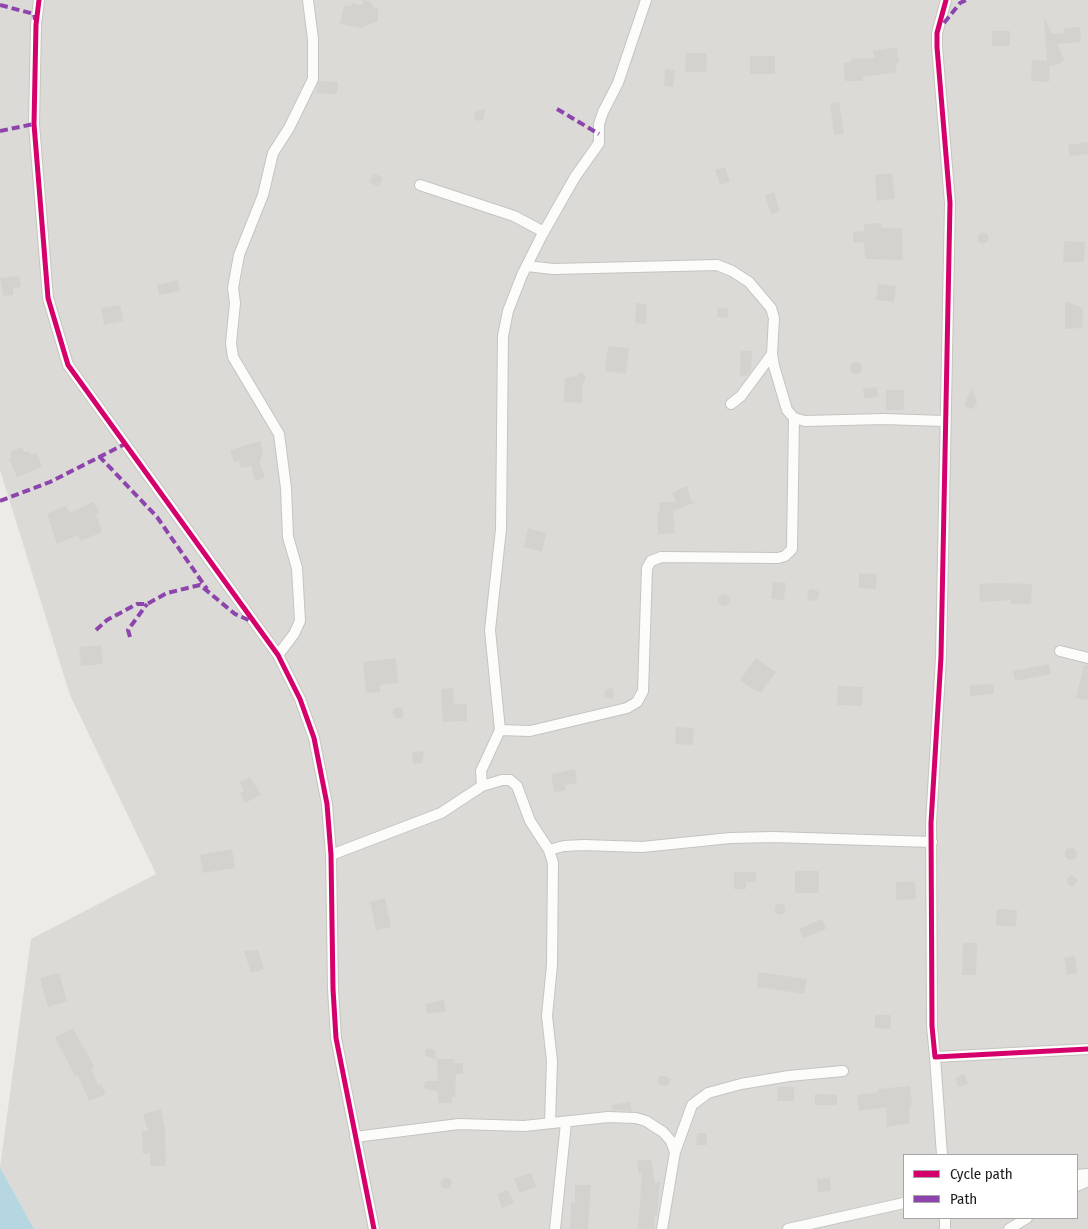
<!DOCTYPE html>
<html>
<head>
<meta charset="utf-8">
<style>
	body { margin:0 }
	#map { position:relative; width:1088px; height:1229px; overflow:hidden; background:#ecebe5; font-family:"Fira Sans Condensed",sans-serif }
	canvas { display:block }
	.legend { position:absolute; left:903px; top:1154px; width:175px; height:65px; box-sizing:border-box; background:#fff; border:1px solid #a5a5a5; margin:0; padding:6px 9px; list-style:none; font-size:15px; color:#1d1d1d }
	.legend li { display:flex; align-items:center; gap:10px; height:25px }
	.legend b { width:25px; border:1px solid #a5a5a5 }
</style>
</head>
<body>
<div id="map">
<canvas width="1088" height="1229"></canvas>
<ul class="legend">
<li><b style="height:6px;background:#d6006c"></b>Cycle path</li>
<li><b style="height:6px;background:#8e44ad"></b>Path</li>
</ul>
</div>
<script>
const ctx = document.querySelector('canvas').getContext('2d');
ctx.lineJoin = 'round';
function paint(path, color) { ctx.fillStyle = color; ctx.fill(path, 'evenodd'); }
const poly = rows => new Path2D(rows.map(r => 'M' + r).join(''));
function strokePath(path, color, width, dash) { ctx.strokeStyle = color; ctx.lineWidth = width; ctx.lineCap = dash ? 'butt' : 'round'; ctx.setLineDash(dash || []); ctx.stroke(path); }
const residential = poly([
	[0,0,1088,0,1088,1229,34,1229,0,1167,31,939,156,874,70,695,0,470],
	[904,1155,1077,1155,1077,1218,904,1218]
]);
const water = poly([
	[0,1167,34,1229,0,1229]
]);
const building = poly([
	[363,0,371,2,374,8,378,8,378,21,361,28,340,24,344,5,351,7,352,3,362,5],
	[1044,18,1052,34,1064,33,1064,28,1080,27,1081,42,1057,44,1064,60,1060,64,1050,66,1049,82,1031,81,1032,60,1047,61],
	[992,31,1010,31,1010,46,992,46],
	[897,47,899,63,895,63,897,72,863,77,863,81,845,81,844,63,851,62,851,59,875,58,873,51],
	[686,53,707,53,706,72,685,72],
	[750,56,775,56,775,74,750,74],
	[665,69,675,70,673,87,664,86],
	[319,81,338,82,337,94,316,93],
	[839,102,844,134,834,135,830,104],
	[485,109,483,120,478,121,474,119,475,112],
	[1088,142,1088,154,1070,156,1068,145],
	[725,167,730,182,720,185,715,170],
	[374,173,383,178,378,187,369,182],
	[892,173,895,199,877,201,875,175],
	[774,192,780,212,771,214,765,195],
	[881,223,881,228,902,228,903,260,865,259,864,242,853,243,853,232,864,231,864,224],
	'977.5 238a5.5 5.5 0 1 1 11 0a5.5 5.5 0 1 1-11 0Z',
	[1064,241,1085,242,1084,262,1063,262],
	[19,276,21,287,13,288,13,295,3,296,0,278],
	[178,280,180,291,159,295,157,285],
	[878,284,896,286,894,302,876,300],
	[1065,301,1083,308,1082,328,1065,329],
	[636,303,647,304,646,324,635,323],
	[120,305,123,321,104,325,101,308],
	[717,307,728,308,728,318,717,317],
	[608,346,629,348,626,374,605,371],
	[741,351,752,351,751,371,747,376,740,375],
	'850 368a6 6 0 1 1 12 0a6 6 0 1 1-12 0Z',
	[580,372,585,375,586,379,582,384,582,403,564,402,565,378,576,376],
	[877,387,878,397,864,398,863,388],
	[972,388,977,403,974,408,971,409,966,407,965,403],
	[886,390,904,390,904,410,886,410],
	[260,441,263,450,260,463,265,478,255,481,251,466,241,468,239,461,234,463,230,450],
	[22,447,24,452,29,452,31,455,37,453,42,467,17,477,9,459,12,457,10,452],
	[687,486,691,501,696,502,673,511,675,533,658,534,657,513,660,513,659,502,676,502,672,493],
	[93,502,100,513,96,514,102,532,80,541,78,535,57,544,47,514,66,506,70,513],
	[528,528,546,533,542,552,524,547],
	[859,573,877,574,876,589,859,588],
	[773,582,786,583,784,600,771,599],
	[999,583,1032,584,1031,604,1011,604,1011,600,980,602,979,584],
	'807 595a6 6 0 1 1 12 0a6 6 0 1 1-12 0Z',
	'718 600a6 6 0 1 1 12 0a6 6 0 1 1-12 0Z',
	[101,645,103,664,81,666,79,647],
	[396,658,398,683,380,685,380,692,366,693,363,662],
	[756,658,776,672,761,692,754,690,740,680],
	[1049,664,1051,674,1015,681,1013,671],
	[1084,665,1088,665,1088,700,1076,698],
	[994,684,994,694,970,696,970,685],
	[838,686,863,687,862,706,837,705],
	[613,687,614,694,612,700,604,696,606,690],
	[453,688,454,704,467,704,467,721,443,722,441,689],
	'392.5 713a5.5 5.5 0 1 1 11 0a5.5 5.5 0 1 1-11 0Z',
	[676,727,694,728,693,745,675,744],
	[424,751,422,763,413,764,412,752],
	[575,769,577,783,565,785,566,790,554,793,551,774],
	[250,777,261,795,245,803,240,793,244,791,240,782],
	'1065 854a6 6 0 1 1 12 0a6 6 0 1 1-12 0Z',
	[232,849,235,868,203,873,200,855],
	[795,871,819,871,819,893,795,893],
	[734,872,756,872,756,882,746,882,746,889,734,889],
	[1072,875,1078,880,1072,887,1067,883,1067,878],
	[915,881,916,899,896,900,896,882],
	[385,898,391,927,376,930,370,902],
	'774.5 909a5.5 5.5 0 1 1 11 0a5.5 5.5 0 1 1-11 0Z',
	[997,909,1017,910,1016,927,996,925],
	[822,919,826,929,804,938,799,929],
	[963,943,977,943,976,975,962,975],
	[258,950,264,969,251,973,244,951],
	[1075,956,1077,973,1067,975,1064,958],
	[758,972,807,979,804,994,757,987],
	[59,973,67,1001,48,1007,40,978],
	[444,1000,446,1011,427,1014,425,1004],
	[875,1015,891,1015,891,1029,875,1028],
	[73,1028,94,1066,91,1068,98,1085,101,1084,106,1094,89,1101,78,1075,75,1076,55,1038],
	[430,1048,435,1051,436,1060,425,1055,425,1050],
	[437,1059,454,1059,454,1063,463,1063,463,1074,456,1074,455,1097,452,1097,452,1103,438,1103,438,1092,423,1088,426,1081,438,1081],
	[964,1074,968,1084,958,1087,955,1078],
	[660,1076,666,1076,671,1080,667,1086,661,1086,657,1081],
	[910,1086,912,1105,910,1106,909,1123,887,1127,886,1107,859,1111,857,1095,878,1092,878,1089],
	[778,1087,794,1087,794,1101,777,1101],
	[815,1094,837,1095,837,1105,815,1105],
	[630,1102,632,1111,612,1110,611,1105],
	[161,1109,165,1130,166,1166,150,1166,150,1153,143,1154,142,1131,148,1131,143,1114],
	[697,1133,707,1133,707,1145,696,1145],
	[651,1159,655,1183,660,1182,657,1216,654,1216,655,1229,638,1229,642,1173,639,1174,637,1161],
	[531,1173,536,1187,519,1193,514,1178],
	'440.5 1183a5.5 5.5 0 1 1 11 0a5.5 5.5 0 1 1-11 0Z',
	[830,1178,831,1191,818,1192,817,1179],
	[575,1185,591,1185,588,1229,570,1229,571,1202,575,1202],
	[508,1190,514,1203,502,1208,497,1194]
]);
const minor = poly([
	[39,0,36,25,34,124,48,298,68,365,278,655,300,699,314,738,327,804,331,855,333,989,336,1038,374,1229],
	[946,0,937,33,937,47,950,203,941,657,931,823,932,1026,935,1057,1088,1049],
	[420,185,514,216,544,232],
	[527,266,553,269,717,265,732,271,749,282,771,308,774,318,772,354,774,366,787,410,794,418,805,421,884,419,944,421],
	[731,404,741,396,772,354],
	[1060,651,1088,658],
	[278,655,294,634,300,621,297,568,288,537,286,488,279,434,233,357,231,343,235,303,233,288,239,255,263,195,273,153,289,128,313,79,313,39,308,0],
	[500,730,530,731,627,708,637,702,643,691,647,568,651,561,661,557,778,558,785,556,792,549,794,418],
	[482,786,481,771,500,730,490,630,501,529,503,336,508,311,522,275,542,235,575,177,599,143,599,124,603,112,618,83,646,0],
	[549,850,564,846,584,845,642,847,730,838,773,837,932,842],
	[331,855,441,813,482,786,502,780,510,780,517,786,530,821,549,850,553,863,552,965,547,1016,552,1061,550,1123],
	[935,1057,942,1155],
	[355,1137,459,1124,524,1126,608,1117,636,1118,646,1121,663,1132,671,1141,675,1152,662,1229],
	[675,1152,692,1105,708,1093,741,1084,789,1076,843,1071],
	[1077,1175,1088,1174],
	[1077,1186,1088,1181],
	[945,1218,945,1229],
	[555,1229,566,1123],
	[788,1229,904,1203],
	[1009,1229,1027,1218]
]);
const quiet = poly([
	[0,5,34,14,35,20],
	[944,23,960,3,966,0],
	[557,109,599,134],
	[0,131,34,124],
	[99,456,157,517,207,589],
	[0,501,50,482,125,444],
	[96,630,107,620,137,604,147,604,167,593,200,585,235,614,251,621],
	[130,637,128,630,147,604]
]);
const cycleway = poly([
	[39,0,36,25,34,124,48,298,68,365,278,655,300,699,314,738,327,804,331,855,333,989,336,1038,374,1229],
	[946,0,937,33,937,47,950,203,941,657,931,823,932,1026,935,1057,1088,1049]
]);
paint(residential, '#dbdad7');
paint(water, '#b6d7e2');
paint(building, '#d4d2ce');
strokePath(minor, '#c4c4c1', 12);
strokePath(minor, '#fcfcfb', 10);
strokePath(quiet, '#8e44ad', 4, [8, 4]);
strokePath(cycleway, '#d6006c', 5);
</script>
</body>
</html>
